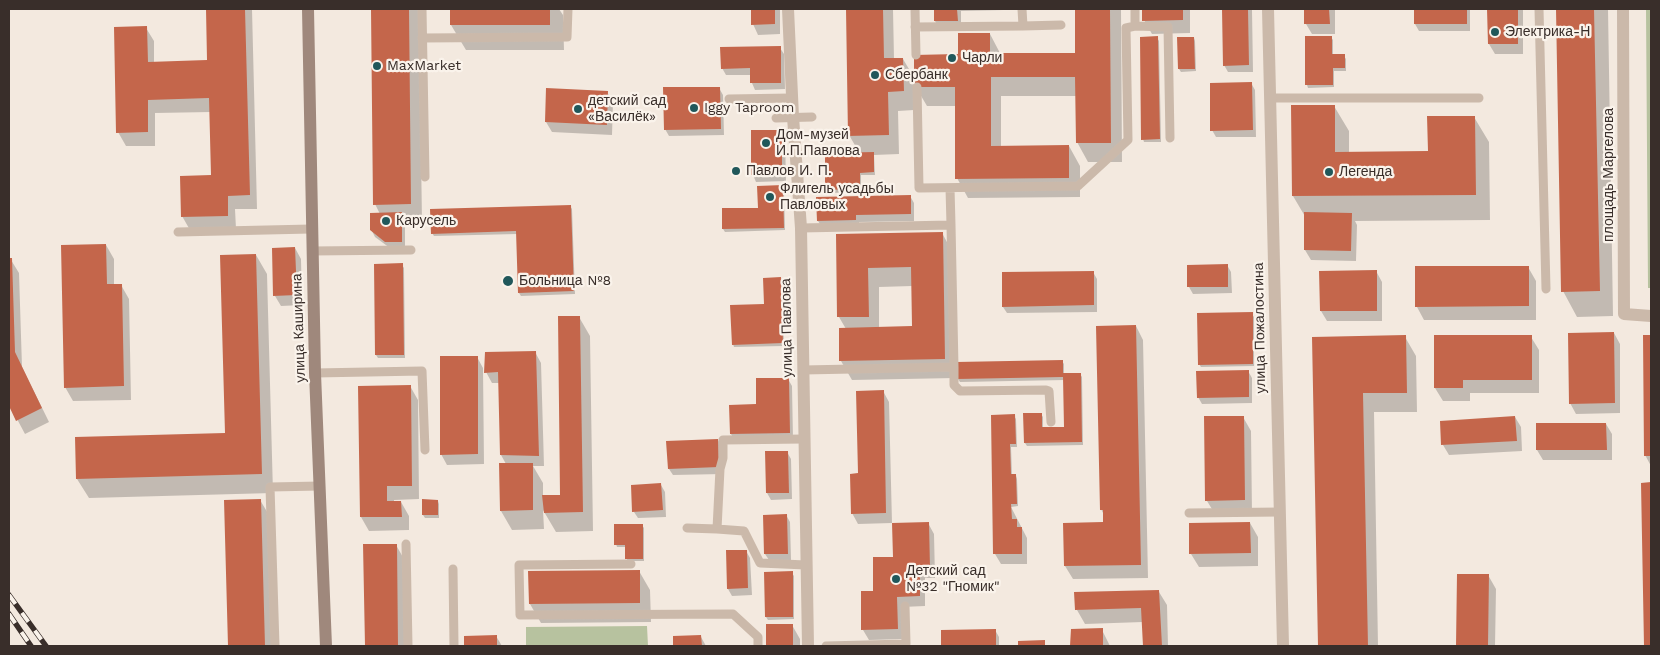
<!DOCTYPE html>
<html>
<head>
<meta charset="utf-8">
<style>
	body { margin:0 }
	#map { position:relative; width:1660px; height:655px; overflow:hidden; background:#f3e9df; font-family:"Work Sans",sans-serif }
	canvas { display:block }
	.frame { position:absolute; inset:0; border:10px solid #392e2a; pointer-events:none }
</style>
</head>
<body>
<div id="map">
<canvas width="1660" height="655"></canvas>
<div class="frame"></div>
</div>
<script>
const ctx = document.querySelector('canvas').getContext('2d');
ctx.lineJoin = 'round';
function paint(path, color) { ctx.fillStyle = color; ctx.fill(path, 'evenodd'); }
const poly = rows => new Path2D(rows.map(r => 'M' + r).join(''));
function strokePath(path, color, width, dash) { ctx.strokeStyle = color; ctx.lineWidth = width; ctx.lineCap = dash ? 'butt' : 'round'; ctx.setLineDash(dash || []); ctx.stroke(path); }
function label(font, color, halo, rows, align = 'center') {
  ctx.font = font + ' "Work Sans",sans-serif'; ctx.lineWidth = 4.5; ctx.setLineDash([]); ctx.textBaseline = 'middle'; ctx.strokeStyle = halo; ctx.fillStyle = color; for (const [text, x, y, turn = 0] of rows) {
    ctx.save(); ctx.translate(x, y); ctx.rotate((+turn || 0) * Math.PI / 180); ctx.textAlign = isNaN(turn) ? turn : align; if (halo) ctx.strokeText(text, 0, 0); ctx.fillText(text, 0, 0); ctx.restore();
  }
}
const green = poly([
	[1646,9,1651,9,1651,288,1648,288],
	[647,626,648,646,526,646,526,627]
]);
const shadow = poly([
	[207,9,252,9,257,209,235,209,236,229,190,230,182,216,212,176,211,112,155,113,155,146,126,146,118,132,146,28,154,41,154,63,208,61],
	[372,9,419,9,422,223,405,223,405,249,390,248,375,237,371,229,380,214,375,204],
	[451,9,559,9,563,15,564,50,466,50,451,25],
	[752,9,780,9,780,34,758,35,753,24],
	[847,9,893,9,894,59,903,59,916,81,960,56,990,34,1001,55,1077,54,1076,9,1121,9,1122,162,1088,162,1077,142,1077,96,1001,96,1001,147,1069,146,1080,166,1080,197,968,198,957,178,956,106,927,106,914,84,914,110,898,111,899,154,874,155,875,175,861,175,861,192,828,193,827,190,860,154,849,135],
	[935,9,1004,9,1004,10,961,11,961,28,939,28,935,21],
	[1144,9,1190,9,1190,33,1152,34,1144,20],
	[1223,9,1252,10,1253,72,1228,72,1224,65],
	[1305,9,1335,9,1335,34,1312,34,1306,24],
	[1415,9,1470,9,1470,31,1419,31,1415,24],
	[1488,9,1523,9,1523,54,1495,54,1489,44],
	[1558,9,1608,9,1613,316,1577,317,1563,291],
	[1331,37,1333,40,1333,56,1344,56,1346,59,1346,71,1334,71,1334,87,1308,88,1307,85],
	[1157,38,1159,41,1161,142,1144,142,1143,139],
	[1194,38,1195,41,1196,71,1181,72,1179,69],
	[780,48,784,54,785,89,755,90,752,83,751,75,726,75,722,68],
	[1251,83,1255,90,1256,137,1216,137,1212,130],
	[719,88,723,95,724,135,669,136,665,129],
	[607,92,613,102,612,135,552,132,546,122],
	[1292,106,1334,106,1349,131,1349,153,1429,152,1474,117,1489,142,1490,220,1355,221,1357,225,1356,261,1311,260,1305,250,1306,218,1293,196],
	[781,131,785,138,786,181,756,182,753,175],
	[782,187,784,190,785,230,725,232,723,229,759,209],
	[910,196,914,203,914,221,859,222,859,227,822,227,818,221],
	[570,206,572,209,575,294,521,296,519,293,517,234,434,236,432,233],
	[942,233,953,253,955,378,852,380,841,361,846,329,839,317,837,235],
	[912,286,913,327,879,328,879,287],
	[106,245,114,259,114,285,121,285,129,299,131,400,73,401,65,387],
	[295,248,301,259,302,305,281,306,275,296],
	[256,255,267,274,273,493,89,498,77,479,226,434],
	[9,260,11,260,19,273,22,367,49,422,25,434,9,404],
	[375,265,402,265,404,268,405,358,378,358,376,355],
	[1227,265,1231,272,1232,293,1193,294,1189,287],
	[1528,267,1536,281,1536,320,1424,320,1417,307],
	[1376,271,1382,282,1382,321,1327,321,1321,311,1321,272],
	[1093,272,1097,279,1097,312,1007,313,1003,307],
	[781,278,782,281,784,346,734,347,733,344,765,305],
	[1252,314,1254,317,1254,366,1201,367,1199,364],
	[579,317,590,336,593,531,556,532,543,510,544,529,512,530,501,511,506,464,501,455,499,383,492,383,486,372,535,352,541,363,544,466,533,466,543,483,543,497,561,496],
	[1136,326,1143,340,1148,578,1073,579,1065,566,1104,523,1104,515,1101,509],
	[1614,333,1620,344,1620,413,1576,414,1570,403],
	[1405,337,1416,356,1417,412,1374,412,1378,646,1319,646,1314,338],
	[1531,337,1539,350,1539,393,1470,393,1470,401,1443,401,1435,388],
	[1644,337,1651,337,1651,466,1645,455],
	[477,357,483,368,484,464,447,465,441,454],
	[1062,361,1064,364,1064,374,1080,374,1082,377,1083,445,1027,446,1025,443,1041,414,1043,417,1043,429,1066,428,1065,380,960,382,958,379],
	[1248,371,1252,378,1252,403,1202,404,1198,397],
	[788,379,792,386,793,440,735,441,731,434,758,406],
	[410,386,418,400,419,499,394,500,394,502,401,502,409,516,409,530,369,531,361,517],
	[883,391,889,402,892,523,858,524,852,513,859,475],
	[992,416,1014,416,1016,419,1017,447,1011,447,1012,476,1016,476,1017,479,1018,506,1011,507,1027,538,1027,564,1001,564,995,554],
	[1243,417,1251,431,1252,514,1215,514,1207,501],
	[1515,417,1521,427,1522,451,1449,455,1443,445,1441,422],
	[1606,424,1612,434,1612,460,1543,460,1537,450],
	[718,440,722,447,723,474,673,475,669,469],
	[787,452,791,459,792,499,771,500,767,493],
	[1643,484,1651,484,1651,646,1645,646],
	[661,485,665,492,666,517,638,518,634,512],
	[260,500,272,520,275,646,229,646,225,502],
	[438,501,439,504,439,518,425,518,423,515],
	[786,515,790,522,791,560,769,560,765,554],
	[928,523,934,534,935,578,925,578,925,606,902,607,903,639,869,640,863,630,875,592,894,558],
	[1250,523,1258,537,1258,566,1199,567,1191,554],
	[642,525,644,528,644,561,628,561,626,558,627,547,617,547,616,544],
	[396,545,404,559,405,646,366,646,364,546],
	[746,551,750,558,752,595,732,596,728,589,727,552],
	[639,571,650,590,651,622,541,623,530,604,530,572],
	[792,573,794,576,794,619,768,620,766,617],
	[1459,575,1488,575,1496,589,1495,646,1458,646],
	[1159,592,1167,605,1168,646,1145,646,1143,622,1085,624,1077,610],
	[767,625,792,625,800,639,800,646,767,646],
	[995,630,999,637,999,646,943,646,942,631],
	[1072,630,1102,630,1110,646,1072,646],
	[496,636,502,646,465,646,465,637],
	[675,637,701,637,706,646,675,646]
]);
const building = poly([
	[206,9,245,9,250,195,228,196,228,216,181,217,180,176,211,175,209,98,148,100,148,132,116,133,114,27,147,26,148,62,207,60],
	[371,9,409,9,411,204,373,205],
	[450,9,550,9,550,25,450,25],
	[751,9,775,9,775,24,751,25],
	[846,9,883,9,884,58,903,58,904,91,888,92,889,135,848,136],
	[934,9,957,9,958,21,934,21],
	[1075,9,1110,9,1111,143,1076,143,1075,77,991,77,991,146,1069,145,1069,178,955,179,955,87,914,87,914,55,958,54,958,33,990,33,990,53,1075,53],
	[1142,9,1183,9,1183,20,1142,21],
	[1222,9,1248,9,1249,65,1223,66],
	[1304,9,1329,9,1330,24,1304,24],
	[1414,9,1467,9,1467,24,1414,24],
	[1487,9,1518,9,1518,44,1488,44],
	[1556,9,1594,9,1600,291,1561,292],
	[1158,36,1160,139,1141,140,1140,37],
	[1305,36,1332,36,1332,54,1345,54,1345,68,1333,68,1333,85,1305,85],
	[1177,37,1194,37,1195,69,1178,69],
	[781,46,781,83,750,83,750,68,721,69,720,47],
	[1252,82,1253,130,1210,131,1210,83],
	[663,87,720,87,721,129,664,130],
	[546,88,608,91,607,125,545,122],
	[1291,105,1335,105,1335,152,1428,151,1427,116,1475,116,1476,195,1292,196],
	[751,130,782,130,782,175,751,175],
	[874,152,874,172,860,173,860,189,825,190,825,153],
	[783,185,784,228,722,229,722,208,758,208,757,186],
	[911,195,911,214,856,215,856,220,817,221,816,197],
	[571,205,574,291,518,293,516,231,431,234,430,209],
	[402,212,402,242,385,242,370,230,370,213],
	[1304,212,1352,213,1351,251,1304,250],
	[943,232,945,359,839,361,839,328,912,326,911,267,868,268,869,317,837,317,836,234],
	[106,244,107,284,122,284,124,386,64,388,61,245],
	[295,247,297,295,273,296,272,248],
	[256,254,262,474,76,479,75,437,225,433,220,255],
	[9,258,12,258,15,352,42,408,16,421,9,406],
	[403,263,404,355,375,355,374,264],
	[1228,264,1228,287,1187,287,1187,265],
	[1415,266,1529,266,1529,306,1415,307],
	[1377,270,1377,311,1320,311,1319,271],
	[1094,271,1094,305,1002,307,1002,272],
	[781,277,783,343,732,345,730,305,764,304,763,278],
	[1253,312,1253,364,1198,365,1197,313],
	[558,316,580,316,583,512,544,513,542,495,560,495],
	[1136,325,1141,565,1064,566,1063,523,1103,522,1103,510,1100,510,1096,326],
	[1614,332,1615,403,1569,404,1568,333],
	[1406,335,1407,393,1363,393,1368,646,1318,646,1312,337],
	[1434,335,1532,335,1532,380,1463,380,1463,388,1434,388],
	[1643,335,1651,335,1651,456,1644,456],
	[536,351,539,456,500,455,498,372,484,373,485,352],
	[440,356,478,356,478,454,440,455],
	[1063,360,1063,373,1081,373,1082,442,1024,443,1023,413,1042,413,1042,427,1064,427,1063,377,957,379,956,362],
	[1249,370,1249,397,1197,398,1196,371],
	[756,378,789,378,790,433,730,434,729,405,756,404],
	[411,385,412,486,387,486,387,501,401,501,402,517,360,517,358,386],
	[884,390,886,513,851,514,850,474,858,473,856,391],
	[1015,414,1016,444,1010,444,1011,474,1016,474,1017,504,1011,504,1012,519,1017,519,1017,527,1022,527,1022,554,993,554,991,415],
	[1204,416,1244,416,1245,500,1205,501],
	[1515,416,1517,441,1441,445,1440,421],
	[1536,423,1606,423,1607,450,1536,450],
	[718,439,719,467,668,469,666,441],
	[765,451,788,451,789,493,766,493],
	[499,463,533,463,533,510,500,511],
	[1651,482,1651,646,1644,646,1641,483],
	[661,483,663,510,632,512,631,485],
	[261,499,265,646,228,646,224,500],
	[422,499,438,500,438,515,422,515],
	[787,514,788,554,764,554,763,515],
	[929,522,930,568,920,568,920,596,897,597,898,629,861,630,861,591,873,591,873,557,893,557,892,523],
	[1250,522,1251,553,1189,554,1189,523],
	[614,524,643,524,643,559,625,559,625,545,614,545],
	[363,544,397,544,398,646,365,646],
	[726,550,747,550,748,588,727,589],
	[640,570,640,603,529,604,528,571],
	[793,571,793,617,765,617,764,572],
	[1457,574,1489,574,1488,646,1456,646],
	[1159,590,1162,646,1143,646,1141,608,1075,610,1074,592],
	[766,624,793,624,793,646,766,646],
	[1103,628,1103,646,1070,646,1071,629],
	[996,629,996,646,941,646,941,630],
	[497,635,497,646,464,646,464,636],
	[701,635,702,646,673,646,673,636],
	[1045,640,1045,646,1018,646,1018,641]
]);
const service = poly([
	[422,9,425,177],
	[915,9,916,55],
	[1135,9,1135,26,1168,27,1170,138],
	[1539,9,1546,289],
	[1023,26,1061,25],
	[915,27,1023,26,1022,9],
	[422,38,567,37,568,9],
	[917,87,919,188,1078,186,1128,140,1126,28,1135,26],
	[1270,98,1479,98],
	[729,99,791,98],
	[776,118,812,117],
	[801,228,951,225,950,188],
	[178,232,311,229],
	[312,251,411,250],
	[954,367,954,385,960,391,1046,390,1049,391,1051,422],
	[803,370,954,367,951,225],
	[315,373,422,371,425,450],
	[804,439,723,440,723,458,720,469,717,529,744,531,760,563,806,565],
	[1189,513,1280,512],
	[687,528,717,529],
	[406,544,408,646],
	[631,564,519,565,520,615,733,614,758,637,758,646],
	[453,569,454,646],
	[275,646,270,487,320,486],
	[826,646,906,644,905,606]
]);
const pedestrian = poly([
	[793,117,801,228]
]);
const minor = poly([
	[788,9,793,117],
	[1268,9,1283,646],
	[1623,9,1624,314,1651,316],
	[801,228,808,646]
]);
const secondary = poly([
	[308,9,315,373,326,646]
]);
const rail = poly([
	[9,595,46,646],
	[9,614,31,646]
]);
const markers = [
	[1495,32,5,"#20575a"],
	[952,58,5,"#20575a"],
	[377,66,5,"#20575a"],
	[875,75,5,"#20575a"],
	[694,108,5,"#20575a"],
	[578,109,5,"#20575a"],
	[766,143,5,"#20575a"],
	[736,171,5,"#20575a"],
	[1329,172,5,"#20575a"],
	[770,197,5,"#20575a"],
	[386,221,5,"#20575a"],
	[508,281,6,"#20575a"],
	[896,579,5,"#20575a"]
];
const poiNames = [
	["Электрика-Н",1505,32],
	["Чарли",962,58],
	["MaxMarket",387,66],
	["Сбербанк",885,75],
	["детский сад",588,101],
	["«Василёк»",588,117],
	["Iggy Taproom",704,108],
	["Дом-музей",776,135],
	["И.П.Павлова",776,151],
	["Павлов И. П.",746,171],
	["Легенда",1339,172],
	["Флигель усадьбы",780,189],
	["Павловых",780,205],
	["Карусель",396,221],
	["Больница №8",519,281],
	["Детский сад",906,571],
	["№32 \"Гномик\"",906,587]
];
const streetNames = [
	["площадь Маргелова",1609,175,-90],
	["улица Каширина",299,328,-92],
	["улица Павлова",787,328,-91],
	["улица Пожалостина",1260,328,-91]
];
paint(green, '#b7c29f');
paint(shadow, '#0003');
paint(building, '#c4664b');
strokePath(service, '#cbb9aa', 9);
strokePath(pedestrian, '#cbb9aa', 12);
strokePath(minor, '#cbb9aa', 12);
strokePath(secondary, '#9f887c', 12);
strokePath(rail, '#392e2a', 5.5);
strokePath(rail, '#faf3eb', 4, [11]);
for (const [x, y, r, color] of markers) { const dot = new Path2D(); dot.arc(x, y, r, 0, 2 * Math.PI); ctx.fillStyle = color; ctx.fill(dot); strokePath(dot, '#faf3eb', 2); }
label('14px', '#392e2a', '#faf3eb', poiNames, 'left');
label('14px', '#392e2a', '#faf3eb', streetNames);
</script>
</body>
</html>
